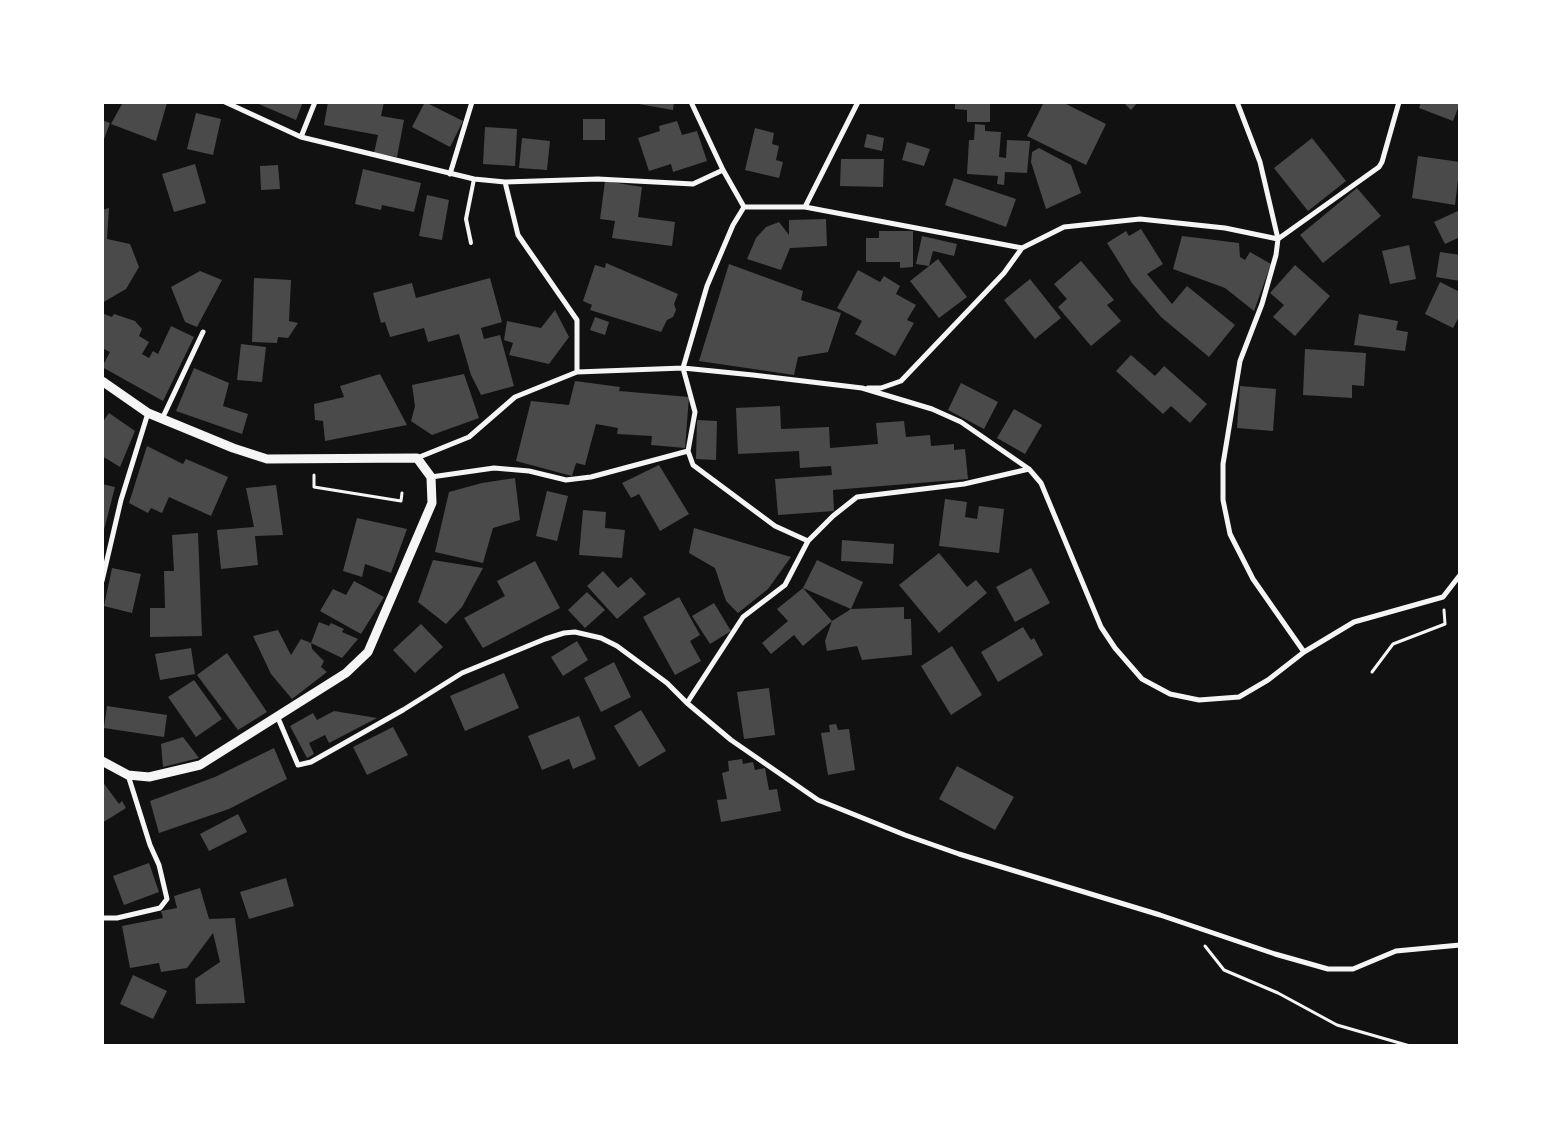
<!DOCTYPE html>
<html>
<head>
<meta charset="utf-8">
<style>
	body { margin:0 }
	#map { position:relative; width:1562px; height:1148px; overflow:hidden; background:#111; font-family:Manrope,sans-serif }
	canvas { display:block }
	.frame { position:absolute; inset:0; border:104px solid #fff; pointer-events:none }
</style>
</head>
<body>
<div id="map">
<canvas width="1562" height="1148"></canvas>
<div class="frame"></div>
</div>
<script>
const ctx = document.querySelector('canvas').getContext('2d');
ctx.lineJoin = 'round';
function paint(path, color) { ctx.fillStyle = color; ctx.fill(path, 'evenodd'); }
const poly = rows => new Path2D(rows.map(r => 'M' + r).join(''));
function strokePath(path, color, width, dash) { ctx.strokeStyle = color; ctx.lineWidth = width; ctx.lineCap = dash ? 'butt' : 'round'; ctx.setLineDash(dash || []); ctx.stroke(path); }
const building = poly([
	[123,102,167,103,156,141,111,124],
	[254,102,303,102,296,120],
	[328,102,384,102,381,116,404,120,397,157,374,153,378,135,324,125],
	[425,102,463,121,450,147,412,127],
	[627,102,674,102,673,110],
	[955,102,990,102,990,122,967,122,967,110,955,109],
	[1044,102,1062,102,1106,124,1086,165,1027,136],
	[1123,102,1138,102,1131,110],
	[1421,102,1460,102,1460,103,1453,121,1419,108],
	[196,113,221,119,213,155,187,149],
	[583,119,605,119,605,140,583,140],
	[102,120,110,123,103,142,102,142],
	[677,121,682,135,697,131,707,161,673,172,671,164,649,171,638,138,660,131,659,126],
	[975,124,985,125,985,131,1001,132,999,157,1006,158,1007,140,1030,141,1027,173,1005,172,1004,185,997,184,998,176,967,174,969,140,974,140],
	[485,127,517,129,515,166,483,164],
	[755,128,774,133,772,144,779,146,776,160,783,162,779,178,745,170],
	[867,134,884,138,882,151,864,147],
	[522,138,550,141,547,170,519,168],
	[1312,138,1346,181,1308,211,1274,168],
	[907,142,930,149,924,166,902,160],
	[1039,148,1071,165,1081,193,1046,209,1031,162,1032,152],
	[1418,156,1460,162,1455,205,1412,198],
	[841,159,884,159,883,187,840,186],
	[195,164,206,203,174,212,162,174],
	[278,165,280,189,261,190,260,166],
	[363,169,421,183,414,212,382,205,381,210,355,204],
	[954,178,1016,199,1006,227,945,205],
	[605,181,642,187,638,217,675,222,672,246,612,238,615,221,600,219],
	[1357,188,1381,216,1323,263,1300,235],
	[427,195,449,200,442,240,419,236],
	[109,208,107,239,130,244,139,267,126,289,102,303,102,210],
	[1460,210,1460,237,1445,244,1434,222],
	[826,219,827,246,790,248,781,270,747,259,756,238,766,227,779,222,789,235,789,220],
	[1141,229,1163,264,1147,274,1172,304,1187,286,1235,325,1209,357,1161,317,1132,283,1107,243,1126,231,1129,236],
	[879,231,913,231,913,267,900,268,900,262,866,262,866,238,879,238],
	[922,236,957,244,954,256,933,251,929,266,916,264],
	[1182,236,1239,243,1240,257,1245,260,1250,252,1271,264,1254,311,1225,288,1173,269],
	[1409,245,1416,279,1390,284,1382,251],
	[1440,252,1460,255,1460,281,1436,277],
	[938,259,967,297,939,318,910,281],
	[1081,261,1114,300,1107,305,1121,321,1091,346,1058,307,1067,299,1054,284],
	[606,263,678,294,674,304,676,310,673,317,667,320,661,332,590,310,592,305,583,301,595,265,605,268],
	[729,264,803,291,801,300,841,313,828,352,798,357,794,375,699,361],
	[1295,265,1330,296,1295,336,1273,317,1284,305,1270,293],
	[858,270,880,282,884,276,900,286,896,294,916,305,907,320,914,323,895,356,855,334,862,321,837,308],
	[200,271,222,280,197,327,185,322,171,287],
	[254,278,291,280,289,321,298,323,288,338,278,337,277,343,252,342],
	[490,278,502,322,481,328,484,339,500,335,514,386,481,395,471,375,459,334,428,342,424,328,390,337,385,322,381,323,373,293,412,283,416,298],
	[1030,279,1061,318,1035,339,1004,300],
	[1440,282,1460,292,1460,315,1453,328,1425,314],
	[555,310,569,337,549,364,509,355,513,343,504,340,507,321,541,328],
	[104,314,112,317,114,314,135,321,142,329,139,336,149,342,142,354,149,358,153,351,158,354,171,326,194,337,163,401,102,367,110,352,102,348],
	[1359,314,1398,321,1396,330,1408,332,1405,351,1354,345],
	[595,317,609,322,605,335,590,330],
	[241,344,266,347,262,382,237,380],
	[1305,349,1366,353,1364,386,1352,385,1352,398,1303,395],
	[1131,355,1155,376,1164,366,1207,404,1190,423,1171,406,1163,414,1116,371],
	[194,368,229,383,223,406,248,414,242,434,176,411],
	[380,374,407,425,325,441,323,421,315,420,314,404,344,397,340,386],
	[464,374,479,418,432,435,411,421,415,406,412,385],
	[575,381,620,387,619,391,689,397,685,448,651,445,652,436,617,434,618,428,596,424,585,465,576,463,572,476,516,461,531,401,569,405],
	[961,383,998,402,984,429,948,410],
	[1240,386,1276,389,1273,431,1237,428],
	[780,406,781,429,829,427,830,448,878,444,876,423,904,421,906,437,930,435,931,446,954,444,954,450,965,449,968,479,833,490,834,511,778,515,775,479,832,475,831,466,800,468,799,451,738,454,736,408],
	[1014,409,1042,425,1025,454,997,438],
	[109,413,135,431,120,467,102,456,102,423],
	[697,420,717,421,716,460,696,459],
	[147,446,183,464,186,459,228,477,211,516,169,497,162,513,151,508,148,513,129,503],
	[659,465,689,514,660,531,639,494,631,498,622,483],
	[515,478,520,520,493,528,483,563,435,552,449,492,482,483],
	[102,484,115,487,104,530,102,530],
	[276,485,283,535,255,536,258,565,221,569,217,530,254,527,246,488],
	[547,491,568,496,557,541,536,536],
	[945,499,967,502,965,517,977,519,979,506,1004,509,999,553,939,546],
	[583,510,606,512,605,528,625,530,622,558,579,555],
	[357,518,407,529,391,573,365,564,362,577,343,571],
	[694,528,791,557,768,589,738,613,726,601,715,568,689,553],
	[198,533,202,636,150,637,150,608,165,608,164,571,174,571,172,535],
	[842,540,894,544,893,564,841,561],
	[939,553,967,587,976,580,987,593,939,633,899,585],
	[433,560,483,568,462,607,446,624,418,602],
	[817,560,863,582,851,609,904,607,904,619,911,619,912,655,862,660,857,646,827,651,825,641,832,621,803,646,794,635,771,654,762,643,788,621,777,609,803,588,832,621,851,609,803,588],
	[535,561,560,608,483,648,464,618,505,596,497,581],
	[112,568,141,574,132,613,104,606],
	[1031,568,1050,603,1015,622,996,587],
	[603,571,618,588,631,577,646,594,617,619,587,586],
	[354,581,384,597,361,634,320,611,333,589,346,595],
	[587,592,605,610,585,628,568,610],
	[679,597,700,635,690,641,701,661,675,675,643,617],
	[714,603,731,631,710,644,692,616],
	[319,622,329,626,331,623,344,629,342,632,358,639,342,658,311,643,312,649,324,661,321,667,327,672,292,699,271,674,253,636,278,630,291,655,301,639,311,643],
	[421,624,443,647,415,673,393,650],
	[1023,627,1031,640,1034,638,1043,655,998,682,981,652],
	[577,641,588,660,563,676,551,657],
	[952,646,982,695,951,715,921,666],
	[191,648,195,674,160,680,155,654],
	[227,653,267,712,238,730,197,675],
	[614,662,631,697,601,712,584,678],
	[504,673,519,708,465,731,450,696],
	[194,680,222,719,196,737,168,697],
	[769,688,775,735,744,739,737,692],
	[107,706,167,715,164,737,104,728],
	[641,710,666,751,639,767,614,726],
	[334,711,377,718,329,743,325,735,309,743,314,754,307,758,290,726,313,713,317,720],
	[579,716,596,759,573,769,569,759,542,770,528,736],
	[836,724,838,730,849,729,855,770,828,775,821,733,830,732,829,725],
	[393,727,408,755,367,775,353,747],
	[183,737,199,758,163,767,161,744],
	[274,748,287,779,229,809,159,833,150,801,215,777],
	[742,759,743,764,753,762,755,770,765,768,769,790,777,789,781,811,721,822,717,800,727,799,722,773,729,771,728,761],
	[957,766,1014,797,995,830,939,799],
	[102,781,119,804,122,801,126,808,102,823],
	[238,814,247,832,209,851,200,834],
	[149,863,159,892,124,905,113,876],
	[286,878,294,906,249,919,240,892],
	[200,888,209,919,235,918,245,1003,196,1004,195,979,220,962,213,933,187,968,161,972,159,963,130,968,122,926,163,918,161,911,177,908,174,896],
	[133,975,167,991,153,1019,120,1004]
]);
const path = poly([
	[314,475,314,487,401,501,402,493],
	[1372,672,1393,644,1445,624,1444,610],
	[1205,946,1224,970,1278,993,1337,1025,1410,1046]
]);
const service = poly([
	[471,243,466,219,474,179]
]);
const minor = poly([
	[225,102,301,137,474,179,505,182,598,179,693,184,723,170],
	[691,102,723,170,744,207,733,225,707,286,683,368,695,412,688,451,693,465,775,526,808,541],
	[1237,102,1260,162,1278,239,1276,255,1262,304,1240,361,1223,464,1223,500,1230,534,1253,579,1304,652],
	[301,137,315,102],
	[450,174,472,102],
	[505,182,518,235,577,320,577,372],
	[744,207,805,207,1022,248],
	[805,207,858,102],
	[868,388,881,388,901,381,1004,273,1022,248,1064,227,1140,219,1225,228,1278,239,1379,167,1382,162,1399,102],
	[162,419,203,332],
	[417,458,469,437,515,397,577,372,683,368,753,375,862,388,932,409,961,422,1029,469,1041,483,1101,627,1115,648,1142,679,1170,694,1199,700,1239,697,1268,680,1304,652,1354,622,1443,597,1460,575],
	[431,477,494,468,529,471,566,480,591,477,688,451],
	[102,581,121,500,148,413],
	[687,703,731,740,818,800,905,835,959,854,1160,915,1275,954,1328,969,1353,969,1396,951,1460,945],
	[278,718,298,765,311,762,403,710,462,673,545,639,564,633,575,632,601,638,617,646,667,683,687,703,743,617,785,585,808,541,833,516,857,497,964,484,1029,469],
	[102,918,117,918,160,908,167,899,159,865,150,845,128,775]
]);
const tertiary = poly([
	[102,381,148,413,233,448,267,459,417,458,431,477,432,503,368,652,346,673,200,765,149,777,128,775,102,761]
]);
paint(building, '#4a4a4a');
strokePath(path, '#f5f5f5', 3);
strokePath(service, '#f5f5f5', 4);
strokePath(minor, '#f5f5f5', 5);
strokePath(tertiary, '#f5f5f5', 9);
</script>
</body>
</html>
